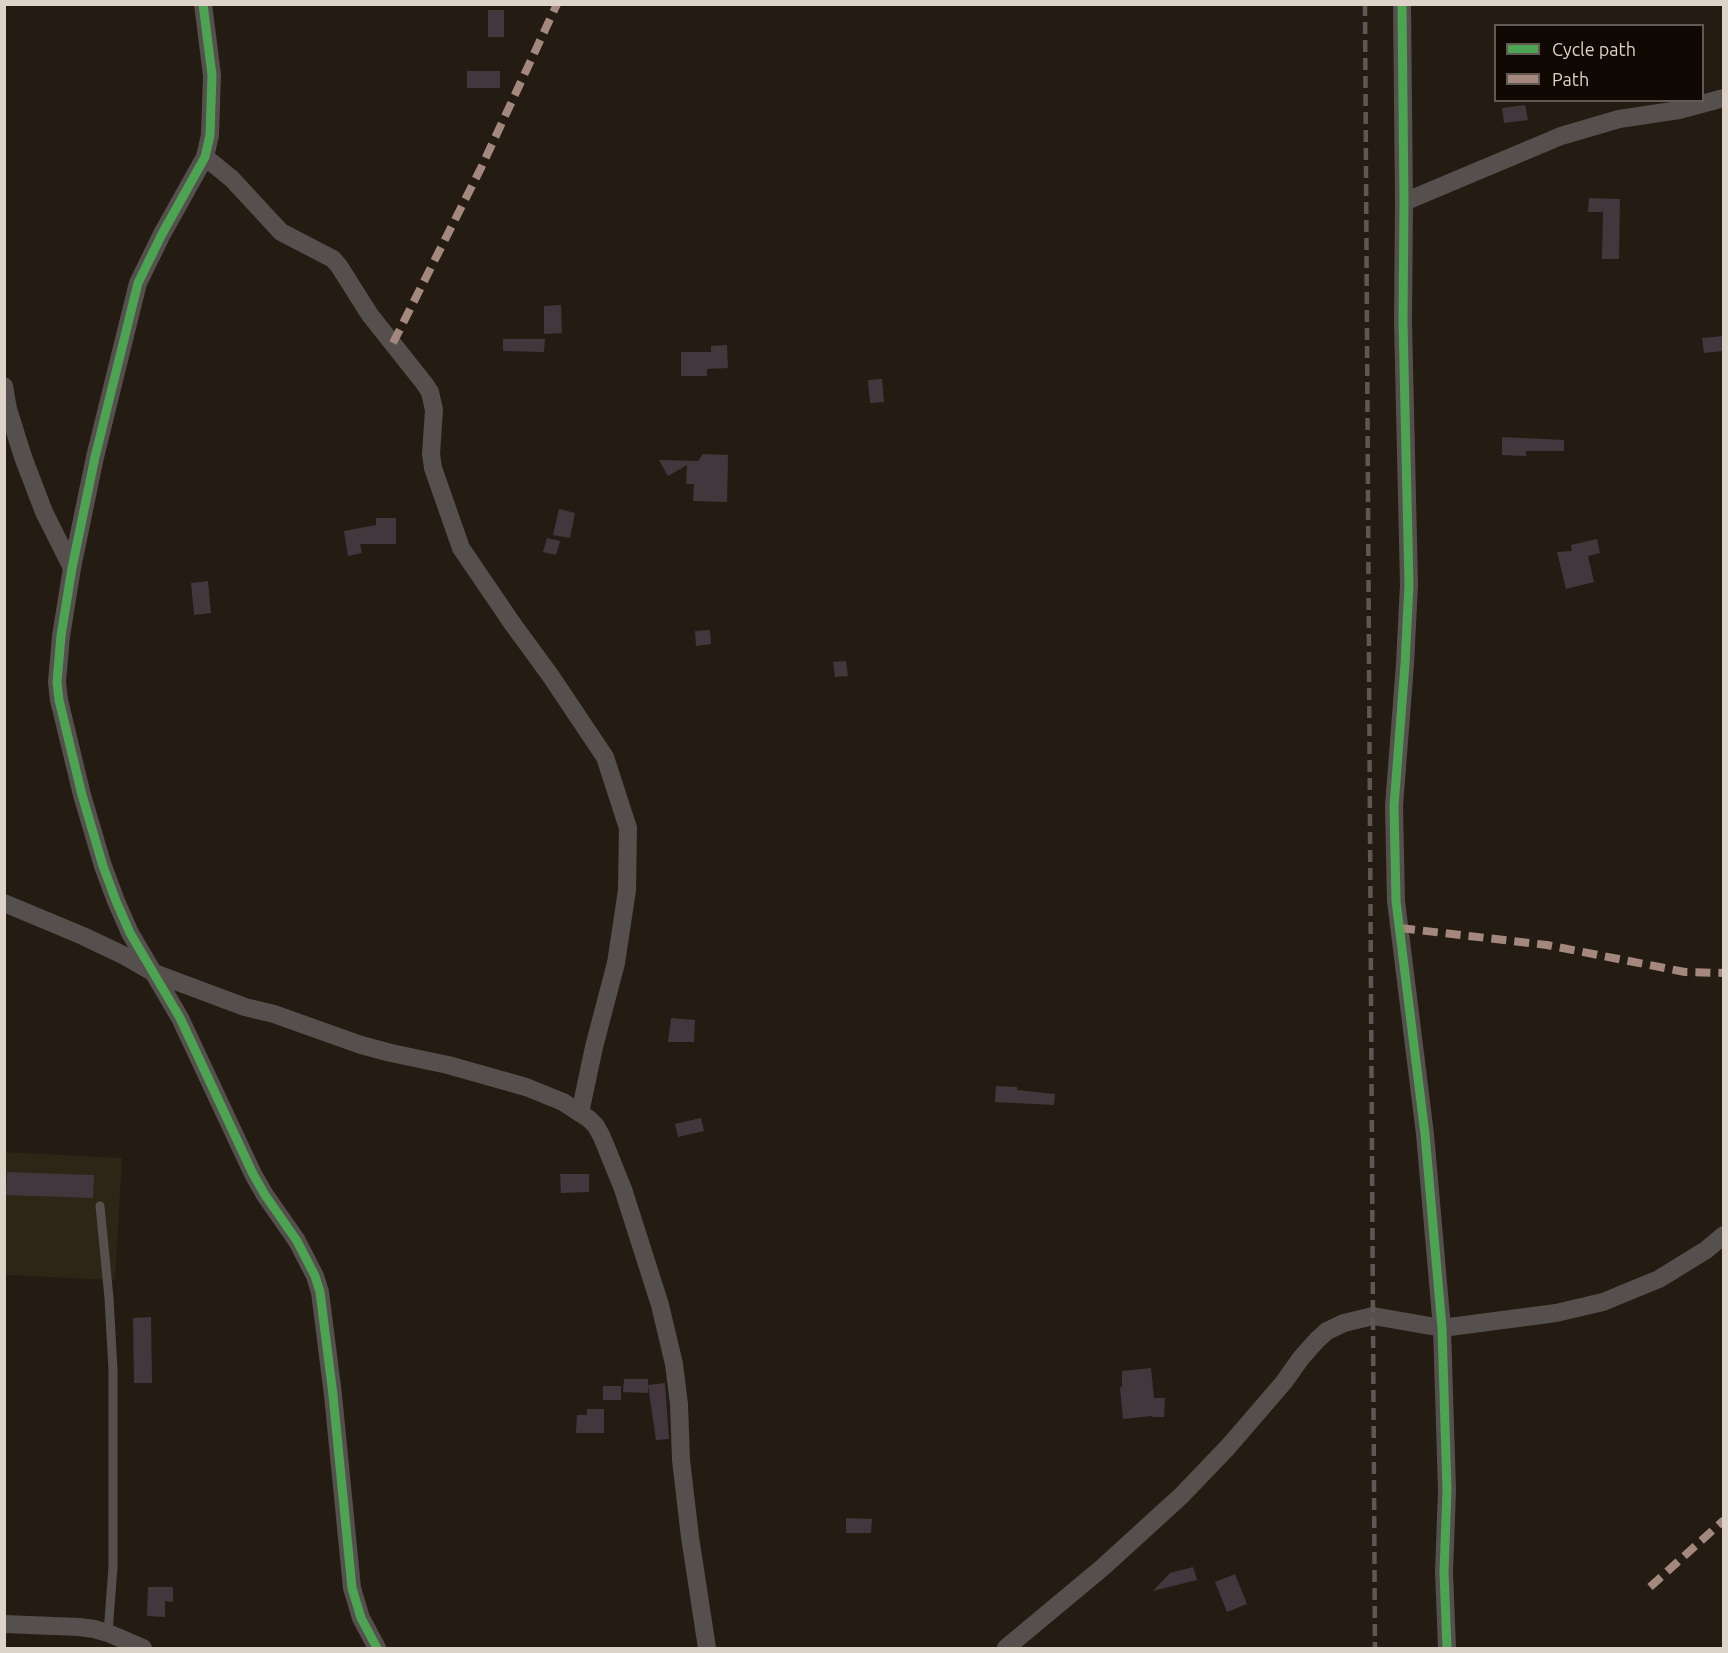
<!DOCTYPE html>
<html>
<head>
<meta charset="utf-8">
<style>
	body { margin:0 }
	#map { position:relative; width:1728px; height:1653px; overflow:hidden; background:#241c13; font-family:Ubuntu,sans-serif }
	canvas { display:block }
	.frame { position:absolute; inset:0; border:6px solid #ded3c9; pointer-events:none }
	.legend { position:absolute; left:1494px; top:24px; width:210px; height:78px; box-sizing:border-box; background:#0f0803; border:2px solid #625952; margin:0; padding:8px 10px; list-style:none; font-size:18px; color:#ded3c9 }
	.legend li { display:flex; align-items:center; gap:12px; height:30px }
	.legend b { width:30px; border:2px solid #625952 }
</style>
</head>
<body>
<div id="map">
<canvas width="1728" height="1653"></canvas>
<div class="frame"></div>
<ul class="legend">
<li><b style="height:8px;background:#4ca352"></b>Cycle path</li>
<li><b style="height:8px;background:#a5887d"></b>Path</li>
</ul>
</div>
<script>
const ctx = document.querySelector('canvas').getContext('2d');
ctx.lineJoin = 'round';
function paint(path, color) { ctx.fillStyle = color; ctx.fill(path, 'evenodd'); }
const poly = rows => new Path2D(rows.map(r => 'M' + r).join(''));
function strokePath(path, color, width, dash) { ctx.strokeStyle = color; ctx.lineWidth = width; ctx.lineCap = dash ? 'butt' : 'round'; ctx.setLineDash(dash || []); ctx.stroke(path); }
const education = poly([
	[4,1152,122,1158,115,1280,5,1275]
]);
const building = poly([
	[488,10,504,10,504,37,488,37],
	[467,71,500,71,500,88,467,88],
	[1525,105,1528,120,1504,123,1502,108],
	[1589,198,1620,199,1619,259,1602,259,1603,212,1588,212],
	[561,305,562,333,544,334,544,306],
	[1724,336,1724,351,1704,353,1702,338],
	[503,339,545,339,544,352,503,351],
	[727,345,728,368,707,369,707,376,681,376,681,352,711,352,711,346],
	[882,379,884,402,870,403,868,380],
	[1502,437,1564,440,1564,451,1526,451,1526,456,1502,455],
	[703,454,728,455,727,502,693,501,694,484,686,484,687,465,668,476,659,460,698,461],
	[559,509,575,513,570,538,553,535],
	[376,518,396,518,396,544,360,544,362,553,348,556,344,531,376,525],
	[547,538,560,541,556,555,543,552],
	[1597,539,1600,553,1588,556,1594,582,1566,589,1557,552,1572,551,1571,545],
	[208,581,211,613,194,615,191,583],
	[710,630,711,644,696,646,695,631],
	[846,661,848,676,835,677,833,662],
	[671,1018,695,1020,694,1042,668,1042],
	[996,1086,1017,1087,1017,1090,1055,1094,1054,1105,995,1102],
	[701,1118,704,1131,678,1137,675,1124],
	[7,1172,94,1175,93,1198,6,1195],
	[560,1174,589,1174,589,1192,561,1193],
	[151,1317,152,1383,134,1383,133,1318],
	[1151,1368,1154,1398,1165,1398,1164,1417,1152,1417,1152,1416,1123,1419,1120,1387,1122,1387,1122,1371],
	[624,1379,648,1379,648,1393,623,1392],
	[665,1383,669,1439,656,1440,648,1385],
	[603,1386,621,1386,621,1400,603,1400],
	[587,1409,604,1409,604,1433,576,1433,577,1415,587,1415],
	[846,1518,872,1519,871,1533,846,1533],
	[1193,1567,1197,1580,1153,1591,1170,1573],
	[1235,1574,1247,1604,1227,1612,1215,1582],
	[148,1587,173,1587,173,1602,165,1601,165,1617,147,1616]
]);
const lane = poly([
	[100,1206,109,1298,113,1370,113,1567,108,1633]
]);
const street = poly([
	[203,4,212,75,210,135,205,157,162,234,138,283,95,457,72,568,61,636,57,682,59,700,82,795,103,866,116,901,130,933,180,1018,253,1174,265,1195,297,1241,315,1276,320,1292,333,1395,352,1588,361,1618,377,1648],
	[1402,4,1404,202,1403,322,1409,585,1405,664,1394,806,1396,901,1425,1134,1442,1328,1447,1490,1444,1572,1447,1648],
	[205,157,232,179,281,232,333,259,339,266,370,315,424,383,430,392,434,410,431,454,433,468,461,548,512,623,550,675,605,757,628,828,627,890,616,963,594,1047,580,1113],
	[1404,202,1561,136,1619,119,1679,110,1724,98],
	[4,386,8,409,23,457,44,512,72,568],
	[4,903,83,936,123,955,154,973,245,1007,274,1014,361,1045,391,1053,448,1065,526,1087,563,1102,589,1119,596,1126,602,1137,623,1189,660,1305,674,1364,679,1404,681,1460,690,1537,707,1648],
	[4,1624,79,1627,94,1629,108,1633,143,1648],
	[1006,1648,1102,1568,1181,1496,1228,1447,1284,1382,1301,1358,1317,1340,1327,1331,1344,1323,1373,1316,1442,1328,1556,1313,1603,1302,1659,1279,1706,1250,1724,1235]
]);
const rail = poly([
	[1365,4,1375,1648]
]);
const quiet = poly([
	[393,343,481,168,557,4],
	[1400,928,1547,945,1685,972,1724,973],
	[1650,1587,1724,1520]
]);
const cycleway = poly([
	[203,4,212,75,210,135,205,157,162,234,138,283,95,457,72,568,61,636,57,682,59,700,82,795,103,866,116,901,130,933,180,1018,253,1174,265,1195,297,1241,315,1276,320,1292,333,1395,352,1588,361,1618,377,1648],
	[1402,4,1404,202,1403,322,1409,585,1405,664,1394,806,1396,901,1425,1134,1442,1328,1447,1490,1444,1572,1447,1648]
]);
paint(education, '#2d2516');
paint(building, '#43373d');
strokePath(lane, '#55504e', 9);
strokePath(street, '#55504e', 18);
strokePath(rail, '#5d5854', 4.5, [12, 6]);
strokePath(quiet, '#a5887d', 8, [15, 8]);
strokePath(cycleway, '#4ca352', 9);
</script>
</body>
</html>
